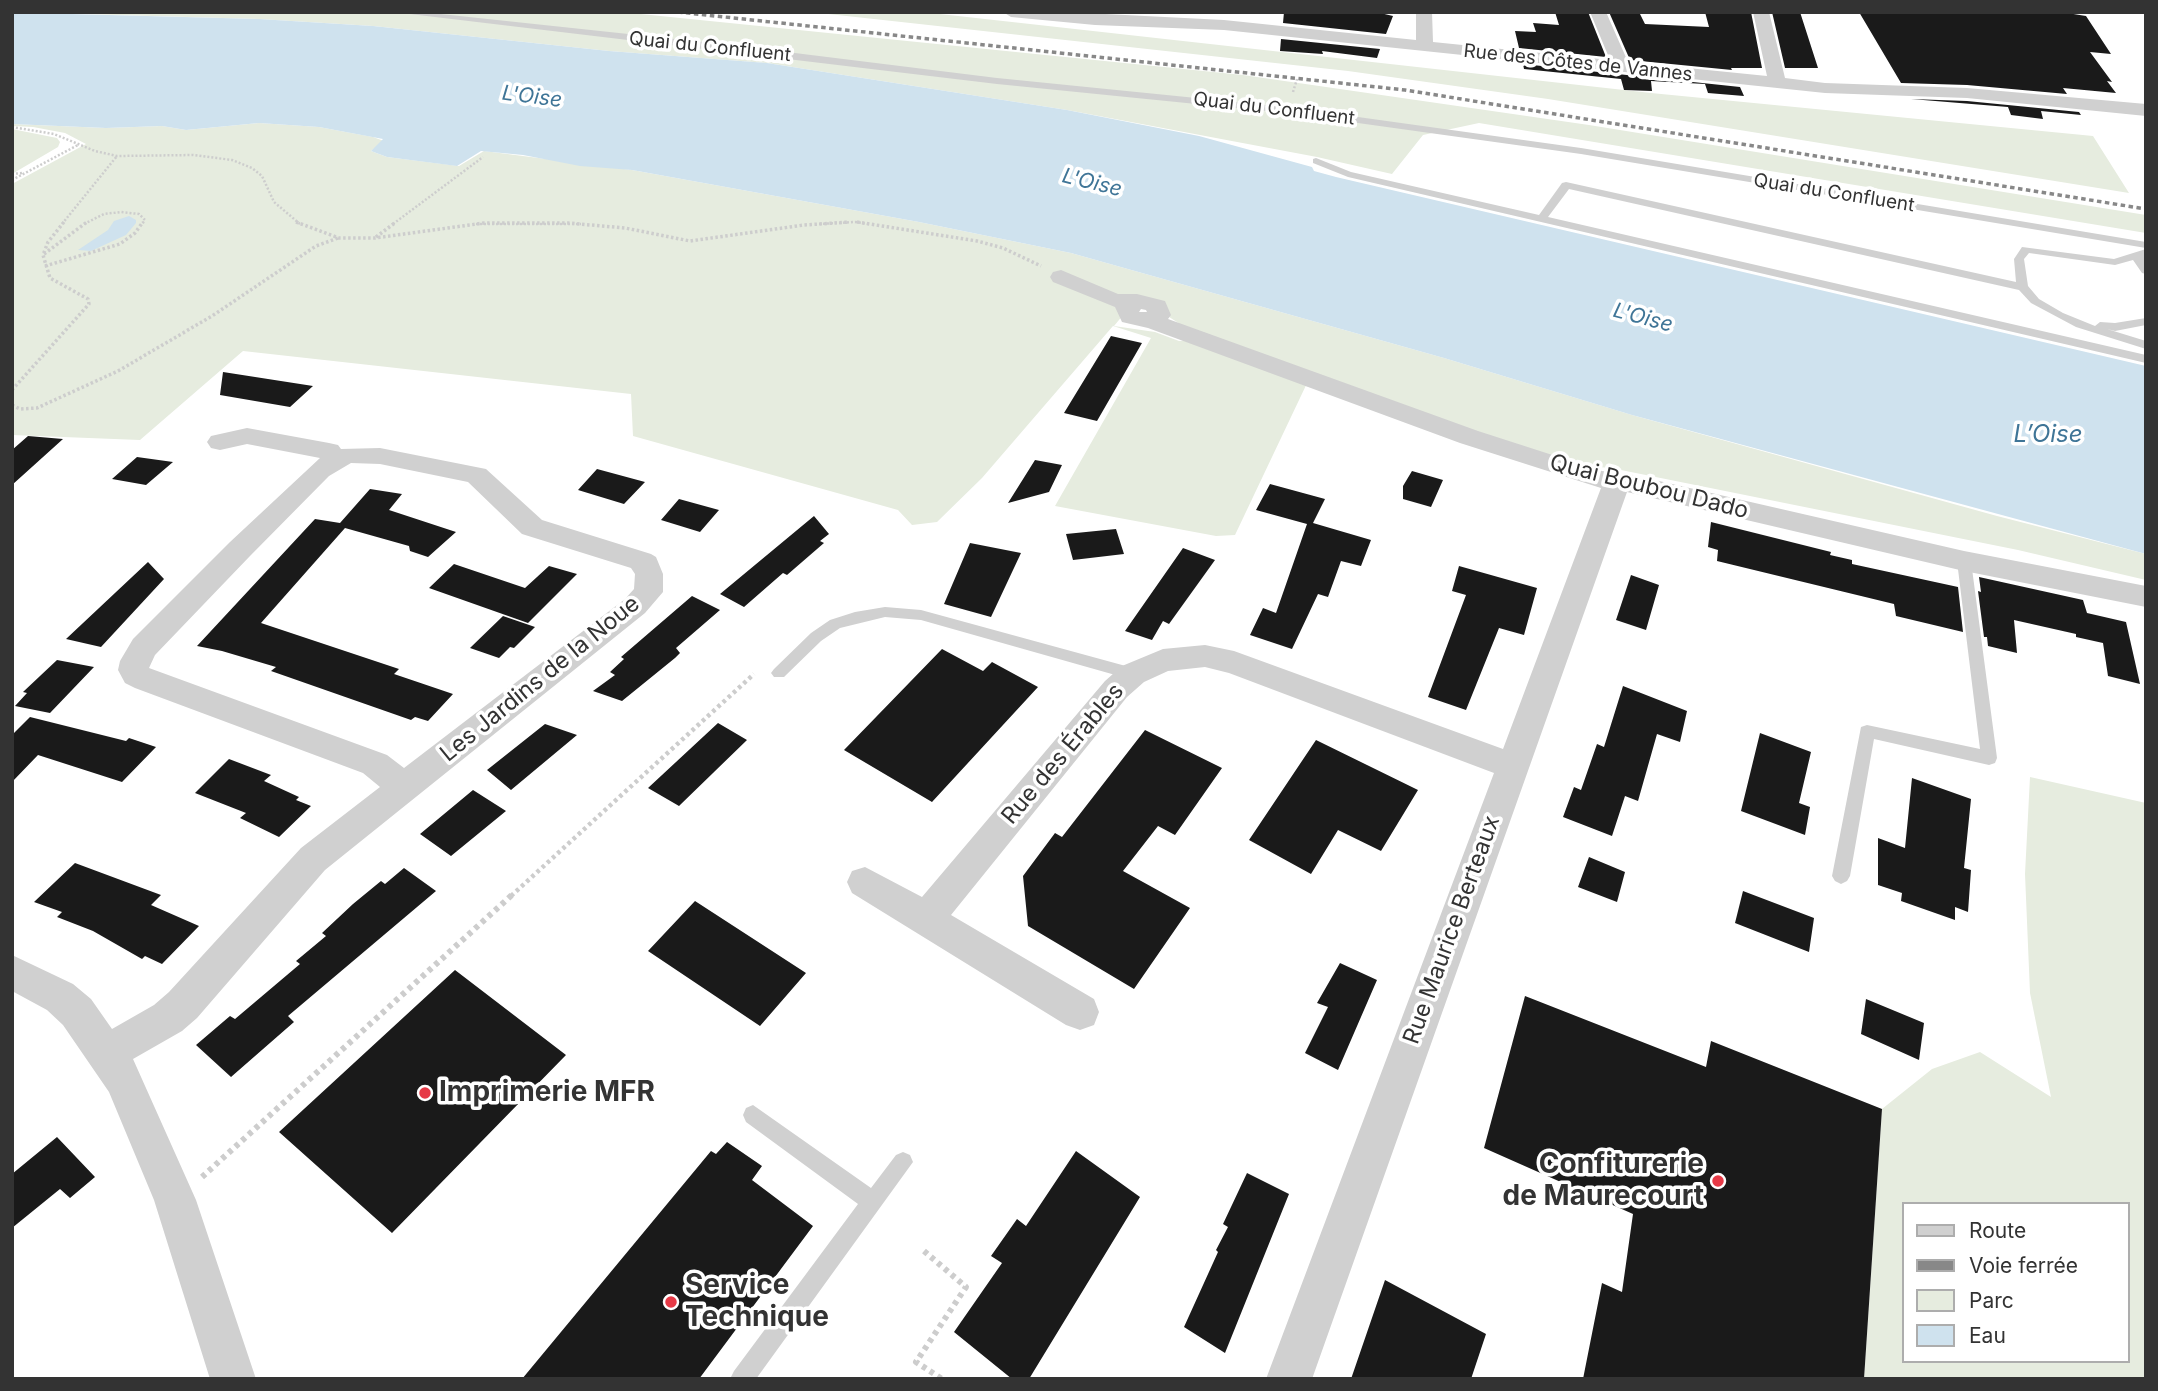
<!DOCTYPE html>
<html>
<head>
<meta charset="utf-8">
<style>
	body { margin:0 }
	#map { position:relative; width:2158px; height:1391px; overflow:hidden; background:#fff; font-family:Inter,sans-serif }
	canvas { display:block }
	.frame { position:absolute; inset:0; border:14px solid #333; pointer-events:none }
	.legend { position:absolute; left:1902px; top:1202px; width:228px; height:161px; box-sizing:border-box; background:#fff; border:2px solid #adadad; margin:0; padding:9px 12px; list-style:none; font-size:21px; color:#333 }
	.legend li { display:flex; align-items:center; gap:14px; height:35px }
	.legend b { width:35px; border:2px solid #adadad }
</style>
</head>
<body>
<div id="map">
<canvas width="2158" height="1391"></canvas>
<div class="frame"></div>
<ul class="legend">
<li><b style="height:9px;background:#d0d0d0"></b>Route</li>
<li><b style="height:9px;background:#888"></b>Voie ferrée</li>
<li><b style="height:19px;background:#e6ecdf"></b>Parc</li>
<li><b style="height:19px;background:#cfe2ee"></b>Eau</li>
</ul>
</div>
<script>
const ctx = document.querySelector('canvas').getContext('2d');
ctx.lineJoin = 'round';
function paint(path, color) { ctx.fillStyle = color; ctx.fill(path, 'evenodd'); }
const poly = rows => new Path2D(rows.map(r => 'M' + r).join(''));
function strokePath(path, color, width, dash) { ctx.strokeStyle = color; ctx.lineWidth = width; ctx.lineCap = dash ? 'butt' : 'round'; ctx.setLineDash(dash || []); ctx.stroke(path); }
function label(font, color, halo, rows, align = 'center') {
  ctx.font = font + ' Inter,sans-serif'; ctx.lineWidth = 7; ctx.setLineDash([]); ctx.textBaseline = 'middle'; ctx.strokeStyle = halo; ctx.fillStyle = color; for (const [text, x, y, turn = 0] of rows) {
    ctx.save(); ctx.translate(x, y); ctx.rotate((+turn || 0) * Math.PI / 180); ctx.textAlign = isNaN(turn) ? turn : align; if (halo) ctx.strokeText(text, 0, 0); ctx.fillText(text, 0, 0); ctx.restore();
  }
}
const green = poly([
	[12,12,621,12,1243,75,1589,125,2146,215,2146,233,1479,123,1423,135,1392,174,1317,157,1067,110,767,63,609,51,373,26,259,19],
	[810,12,922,12,1651,93,2093,136,2129,193,1548,99,1348,71],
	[259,123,319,127,373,137,384,141,371,151,387,157,459,166,484,151,632,170,919,222,1071,253,1444,358,1632,415,1997,516,2146,554,2146,580,2018,550,1611,468,1571,465,1435,418,1180,324,1138,297,1114,326,1155,332,1179,341,1204,339,1309,379,1235,535,1216,536,1055,506,1151,338,1113,326,982,478,937,522,912,525,898,510,633,436,631,394,243,351,140,440,12,435,12,184,86,144,65,133,33,127,12,126,12,124,106,128,162,126,186,130],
	[12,129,57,138,60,142,58,147,12,174],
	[2030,777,2146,803,2146,1379,1864,1379,1882,1109,1932,1069,1980,1052,2051,1097,2030,993,2025,874],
	[1904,1204,2128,1204,2128,1361,1904,1361]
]);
const water = poly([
	[34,13,259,19,373,26,609,51,767,63,1067,110,1199,136,1312,167,1314,171,1336,177,2146,366,2146,554,1632,415,1444,358,1071,253,919,222,632,170,580,166,523,155,481,151,457,166,387,157,371,151,383,139,319,127,259,123,186,130,162,126,106,128,12,124,12,14],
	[129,216,136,220,136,223,126,235,91,251,78,250,108,230,114,221]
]);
const building = poly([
	[1284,12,1376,12,1393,16,1386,34,1283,23],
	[1555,12,1588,12,1606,57,1519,48,1515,31,1536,32,1533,23,1559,25],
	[1609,12,1640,14,1645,24,1709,27,1705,12,1751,12,1762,68,1731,68,1732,70,1630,60],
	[1772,12,1800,12,1818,68,1785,68],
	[1859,12,2061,12,2086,16,2111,54,2090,52,2112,82,2107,81,2116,93,2063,88,2067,94,1967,85,1901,83],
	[1281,39,1380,49,1377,58,1322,51,1323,54,1280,51],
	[1523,64,1740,87,1744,96,1708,93,1705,84,1651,81,1652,91,1624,90,1621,79,1524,69],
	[1911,99,1967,101,2079,112,2081,115,2041,111,2043,119,2011,115,2008,107],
	[1111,336,1142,343,1097,421,1064,413],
	[223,372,313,386,290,407,220,395],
	[28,436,63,439,12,485,12,450],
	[137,457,173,462,146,485,112,479],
	[1035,460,1062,465,1049,492,1008,503],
	[597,469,645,482,624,504,578,490],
	[1412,471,1443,480,1431,507,1403,499,1403,486],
	[1270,484,1325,499,1313,523,1371,540,1361,566,1341,561,1328,597,1318,594,1292,649,1250,635,1263,608,1276,613,1307,524,1256,510],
	[370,489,402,494,389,510,456,532,428,557,410,551,409,546,345,528,261,623,399,669,394,674,453,694,428,721,415,717,411,720,271,671,276,667,222,651,197,646,315,519,340,523],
	[679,499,719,510,700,532,661,520],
	[814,516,829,534,820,541,824,543,787,575,783,573,744,607,720,594],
	[1711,522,1831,552,1830,555,1852,560,1852,564,1958,587,1963,632,1896,616,1894,604,1717,561,1718,550,1708,547],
	[1116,529,1124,554,1073,560,1066,534],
	[970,543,1021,553,991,617,944,604],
	[1183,548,1215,560,1169,624,1163,621,1152,640,1125,631],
	[148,562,164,579,101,647,66,639],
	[454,564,525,588,549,566,577,574,528,623,429,588],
	[1459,566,1537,588,1524,635,1499,628,1466,710,1428,697,1466,595,1452,591],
	[1631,575,1659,585,1646,630,1616,620],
	[1979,577,2083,600,2087,613,2126,622,2140,684,2108,676,2103,643,2076,637,2076,634,2014,620,2017,653,1988,646,1987,637,1984,637,1978,591,1981,592],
	[692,596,720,610,676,648,680,653,675,658,622,701,593,691,615,675,610,672,624,659,621,657],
	[503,616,535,627,514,648,510,647,499,658,470,648],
	[942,649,983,671,992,662,1038,687,932,802,844,750],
	[57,660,94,667,50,713,15,706,27,693,23,692],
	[1623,686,1687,711,1680,742,1657,734,1638,801,1625,796,1612,836,1563,817,1574,787,1581,790,1597,744,1604,747],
	[30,717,126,741,129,738,156,747,122,782,38,755,12,782,12,735],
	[718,723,747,740,679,806,648,788],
	[545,724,577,735,511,790,487,770],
	[1145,730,1222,768,1175,835,1158,826,1123,871,1190,908,1134,989,1028,926,1023,876,1055,833,1062,837],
	[1760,733,1811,752,1799,803,1810,807,1805,835,1741,811],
	[1316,740,1418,790,1381,851,1338,830,1311,874,1249,840],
	[229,759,271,775,264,781,299,797,296,800,311,806,279,837,240,818,246,813,195,793],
	[1912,778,1971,799,1964,868,1971,870,1968,912,1955,907,1955,920,1901,901,1902,893,1878,885,1878,838,1905,848],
	[473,790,506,811,451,856,420,834],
	[1589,857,1625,872,1617,902,1578,887],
	[75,863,161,895,151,905,199,926,162,964,145,956,142,959,93,931,57,917,62,912,34,902],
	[404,868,436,891,288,1016,294,1022,231,1077,196,1045,230,1016,235,1019,300,964,296,961,326,936,322,933,353,904,381,881,385,884],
	[1743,891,1814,918,1809,952,1735,923],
	[695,901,806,973,760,1026,648,951],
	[1340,963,1377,980,1338,1070,1305,1053,1328,1007,1317,1003],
	[455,970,566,1055,392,1233,279,1132],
	[1525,996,1706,1067,1711,1041,1882,1109,1864,1379,1583,1379,1602,1283,1622,1292,1633,1214,1484,1148],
	[1866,999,1924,1023,1919,1060,1861,1034],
	[57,1137,95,1177,70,1198,60,1189,12,1228,12,1174],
	[727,1142,762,1166,752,1180,813,1226,699,1379,522,1379,711,1151,716,1154],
	[1076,1151,1140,1197,1029,1379,1012,1379,954,1332,1002,1263,991,1256,1017,1219,1026,1226],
	[1247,1173,1289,1194,1225,1353,1184,1327,1218,1252,1216,1250,1228,1227,1223,1224],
	[1385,1280,1486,1334,1471,1379,1351,1379]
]);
const pathFar3 = poly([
	[1293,92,1297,79],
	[12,127,54,134,95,151,117,156,193,155,232,160,252,168,262,176,274,202,300,224],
	[12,174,22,173],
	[12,180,78,145],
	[62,224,117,156],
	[84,224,104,214,121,212,139,214,145,220,142,224],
	[393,224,483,157],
	[476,224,581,224],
	[819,224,855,222,869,224]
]);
const pathFar2 = poly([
	[296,222,339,238,375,238,484,223,568,223,625,228,690,241,804,225,849,222],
	[857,222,977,241,1003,248,1041,266],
	[376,237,396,222],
	[44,254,87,222],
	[45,266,120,244,135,233,143,222],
	[12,390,89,304,88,299,50,278,43,255,48,242,64,222],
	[12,405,20,409,37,408,118,371,212,316,316,246,338,238]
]);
const pathFar1 = poly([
	[511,896,754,674]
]);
const path = poly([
	[202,1177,513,894],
	[924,1251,966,1287,916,1362,942,1379]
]);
const service = poly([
	[393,12,422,12,722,44,997,78,1286,107,1581,148,2146,242,2146,248,1581,154,1286,113,997,84,393,12],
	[1316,158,1351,172,1539,215,1562,183,1566,182,2016,282,2014,259,2022,247,2114,259,2146,249,2144,256,2146,274,2142,273,2133,260,2115,265,2029,253,2024,259,2028,286,2039,299,2063,313,2095,326,2100,322,2115,323,2146,318,2146,325,2115,331,2107,329,2146,341,2146,349,2076,327,2031,303,2019,290,1569,189,1548,217,2146,355,2146,363,1348,177,1313,163,1313,159,1316,158],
	[1964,556,1971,561,1997,758,1995,763,1989,765,1874,739,1850,876,1847,881,1841,884,1835,881,1832,876,1861,727,1867,725,1980,749,1957,561,1964,556],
	[885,607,921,610,1133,668,1141,674,1133,680,921,620,885,617,840,628,821,641,784,677,774,677,771,673,774,669,811,633,830,620,855,612,885,607],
	[753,1105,871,1188,896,1155,903,1152,910,1155,913,1162,756,1379,730,1379,734,1371,858,1204,746,1122,743,1115,746,1108,753,1105]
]);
const minor = poly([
	[1003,12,1066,12,1224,20,1416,40,1416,12,1432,12,1433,42,1610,60,1590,12,1606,12,1628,62,1767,76,1753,12,1769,12,1785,78,1825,83,1967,88,2146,104,2146,116,1967,98,1825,93,1224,30,1095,25,1011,17,1003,12],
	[1061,270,1118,294,1137,294,1165,301,1171,315,1168,319,1478,431,1602,471,1633,475,1964,551,2146,586,2146,607,1964,571,1627,492,1312,1379,1266,1379,1494,773,1229,673,1205,667,1168,671,1144,682,1127,697,951,915,1094,999,1099,1012,1094,1025,1080,1030,1066,1025,852,893,847,882,852,871,865,867,922,897,1105,681,1122,666,1163,649,1205,645,1234,651,1503,749,1601,488,1460,443,1148,328,1122,322,1115,307,1053,282,1050,277,1053,272,1061,270],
	[1141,309,1146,310,1147,312,1139,312,1141,309],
	[247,428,329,443,338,445,341,449,380,448,486,469,542,520,651,554,656,557,663,574,663,592,645,613,325,870,197,1018,182,1031,133,1059,196,1200,256,1379,210,1379,154,1200,109,1092,63,1025,47,1010,12,991,12,955,73,984,91,999,112,1029,154,1005,169,992,301,848,380,787,363,773,135,688,125,683,118,670,120,661,133,639,230,542,320,458,247,444,220,450,211,448,207,442,211,436,247,428],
	[351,463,380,464,468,482,522,534,631,568,635,574,634,589,625,599,404,768,387,755,149,668,155,655,250,556,329,476,351,463]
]);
const rail = poly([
	[678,12,1405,90,2146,209]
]);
const markers = [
	[425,1093,7,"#e63946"],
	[1718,1181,7,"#e63946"],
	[671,1302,7,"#e63946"]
];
const farStreetnames = [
	["Quai du Confluent",710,47,6],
	["Rue des Côtes de Vannes",1578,63,6],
	["Quai du Confluent",1274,109,7],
	["Quai du Confluent",1834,193,9]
];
const farWaternames = [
	["L'Oise",532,97,7],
	["L'Oise",1092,183,14],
	["L'Oise",1643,318,15]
];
const streetNames = [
	["Quai Boubou Dado",1649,487,14],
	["Les Jardins de la Noue",540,679,-39],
	["Rue des Érables",1063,754,-50],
	["Rue Maurice Berteaux",1452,930,-70]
];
const waterNames = [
	["L’Oise",2048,435]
];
const nearPoinames = [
	["Imprimerie MFR",439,1093],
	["Confiturerie",1704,1165,"right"],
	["de Maurecourt",1704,1197,"right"],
	["Service",685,1286],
	["Technique",685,1318]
];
paint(green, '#e6ecdf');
paint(water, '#cfe2ee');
paint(building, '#1a1a1a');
strokePath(pathFar3, '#cdcdcd', 2.5, [2, 2]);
strokePath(pathFar2, '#cdcdcd', 3.5, [2.5, 2.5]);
strokePath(pathFar1, '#cdcdcd', 4.5, [3.5, 3.5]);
strokePath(path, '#cdcdcd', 6, [4.5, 4.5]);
paint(service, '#d0d0d0');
paint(minor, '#d0d0d0');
strokePath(rail, '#888', 3.5, [4.5, 3.5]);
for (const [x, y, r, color] of markers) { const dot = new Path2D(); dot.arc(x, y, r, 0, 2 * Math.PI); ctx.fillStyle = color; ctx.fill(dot); strokePath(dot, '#fff', 2.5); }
label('19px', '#333', '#fff', farStreetnames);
label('italic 21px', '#3f7597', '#fff', farWaternames);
label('23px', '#333', '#fff', streetNames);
label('italic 24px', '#3f7597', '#fff', waterNames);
label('bold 28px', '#333', '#fff', nearPoinames, 'left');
</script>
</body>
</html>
